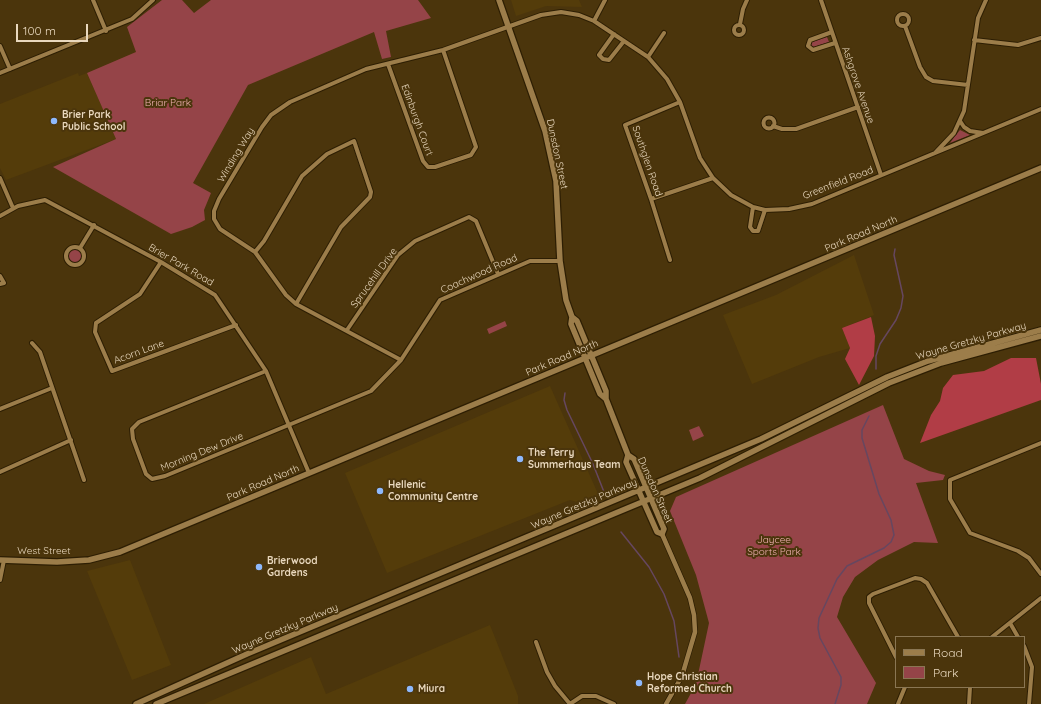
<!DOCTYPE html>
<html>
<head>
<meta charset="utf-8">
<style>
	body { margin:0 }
	#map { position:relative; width:1041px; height:704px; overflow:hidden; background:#4b350c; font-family:Quicksand,sans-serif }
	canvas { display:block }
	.legend { position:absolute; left:895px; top:636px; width:130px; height:52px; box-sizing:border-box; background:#4b350c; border:1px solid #8a7653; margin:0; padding:5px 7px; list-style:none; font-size:12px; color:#e9d8be }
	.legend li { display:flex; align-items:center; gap:8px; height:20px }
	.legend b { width:20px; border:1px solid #8a7653 }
	.scale { position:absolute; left:16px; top:24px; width:72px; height:18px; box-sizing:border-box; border:2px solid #e9d8be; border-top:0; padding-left:5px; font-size:12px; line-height:14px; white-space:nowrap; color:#e9d8be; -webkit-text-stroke:3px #4b350c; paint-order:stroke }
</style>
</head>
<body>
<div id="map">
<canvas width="1041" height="704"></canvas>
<ul class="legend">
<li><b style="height:5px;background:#9c7d4a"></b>Road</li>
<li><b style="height:11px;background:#954448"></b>Park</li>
</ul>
<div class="scale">100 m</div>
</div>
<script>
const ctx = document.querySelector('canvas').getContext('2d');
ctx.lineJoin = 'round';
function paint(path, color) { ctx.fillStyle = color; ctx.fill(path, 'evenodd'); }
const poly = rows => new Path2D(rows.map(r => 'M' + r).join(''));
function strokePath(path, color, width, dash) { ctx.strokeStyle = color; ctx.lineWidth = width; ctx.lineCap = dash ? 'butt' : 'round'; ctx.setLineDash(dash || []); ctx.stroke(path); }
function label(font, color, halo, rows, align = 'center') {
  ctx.font = font + ' Quicksand,sans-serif'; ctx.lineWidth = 4; ctx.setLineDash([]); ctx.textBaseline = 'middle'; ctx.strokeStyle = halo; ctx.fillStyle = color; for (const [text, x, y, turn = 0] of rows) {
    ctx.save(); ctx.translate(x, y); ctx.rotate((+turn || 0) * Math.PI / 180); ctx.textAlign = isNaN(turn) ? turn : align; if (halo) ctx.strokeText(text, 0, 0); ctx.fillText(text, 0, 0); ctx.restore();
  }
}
const built = poly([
	[511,0,579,0,582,7,546,6,516,16],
	[78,73,79,76,87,73,116,139,6,180,0,168,0,104],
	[854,255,874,315,842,328,850,348,819,357,752,384,723,315,776,295],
	[550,386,599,496,581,503,570,500,387,573,345,473],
	[130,560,171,665,132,680,87,571],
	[490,625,518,696,518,704,204,704,311,657,326,694]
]);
const green = poly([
	[162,0,182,0,194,13,211,0,418,0,431,18,386,31,391,57,382,59,374,32,248,85,193,183,211,193,204,210,205,220,192,227,171,234,53,167,116,139,87,73,136,52,127,27],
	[827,37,829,42,813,47,810,46,812,42],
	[960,130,970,135,950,143,955,136],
	'68 256a7 7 0 1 1 14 0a7 7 0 1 1-14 0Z',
	[505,321,507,326,489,334,487,329],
	[883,405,904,459,929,471,945,475,943,480,916,483,938,543,914,542,878,560,855,577,843,597,837,617,876,683,867,704,685,704,696,684,709,623,696,575,670,511,676,497],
	[699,426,704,436,693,441,689,430]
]);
const forest = poly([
	[871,317,875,336,874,356,859,385,845,359,850,348,842,328],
	[1011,358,1036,358,1041,384,1041,400,920,443,931,415,940,401,943,388,953,375,984,371]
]);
const stream = poly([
	[876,369,876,356,880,344,896,320,901,308,903,296,894,255,895,249],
	[565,393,564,400,567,410,593,464,604,492],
	[621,532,649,567,664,594,674,621,679,657],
	[835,704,841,685,841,677,820,638,818,628,819,618,837,579,847,566,884,548,891,542,894,535,891,520,879,494,862,438,862,430,869,416]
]);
const minor = poly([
	[93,0,106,31],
	[821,0,881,175],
	'897 20a6 6 0 1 1 12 0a6 6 0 1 1-12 0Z',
	[594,21,605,0],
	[740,24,743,9,747,0],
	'734 30a5 5 0 1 1 10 0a5 5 0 1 1-10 0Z',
	[905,26,920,67,926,77,933,81,968,85],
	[832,32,810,40,808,46,813,50,835,43],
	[614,34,599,55,603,59,609,60,624,41],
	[974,40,1018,45,1041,38],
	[0,46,10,69],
	[648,57,664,33],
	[388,64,423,161,428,167,435,167,471,155,476,147,443,50],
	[0,73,132,19,153,0],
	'763.5 123a5.5 5.5 0 1 1 11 0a5.5 5.5 0 1 1-11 0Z',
	[960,121,964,127,970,131,983,133],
	[773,126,782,129,796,129,858,107],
	[936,152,954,133,964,111,978,18,986,0],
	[0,178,13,208],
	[651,199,713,178],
	[753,207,750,227,753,231,758,231,765,210],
	[0,216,18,206,45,200,161,262,215,295,266,371,309,473],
	'66 256a9 9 0 1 1 18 0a9 9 0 1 1-18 0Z',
	[80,248,94,225],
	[255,252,264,241,302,176,327,154,354,141,371,192,370,197,341,227,296,304],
	[670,260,651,199,625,125,680,102],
	[161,262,140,294,96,323,95,332,112,371,236,325],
	[0,276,4,283,0,284],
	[347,330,398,255,415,241,469,217,476,221,498,274],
	[32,343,40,352,84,480],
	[401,360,296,304,286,295,255,252,220,229,214,219,214,211,219,199,262,127,271,115,290,102,366,69,443,50,541,15,561,12,579,15,594,21,648,57,667,79,680,102,700,158,713,178,731,195,753,207,765,210,789,209,812,204,1041,109],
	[266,371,139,422,132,429,133,439,146,474,152,479,165,476,371,391,401,360,440,300,530,261,560,261],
	[0,409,52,388],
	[1041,443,950,480,950,499,970,533,1018,551,1029,558,1041,574],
	[0,472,71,440],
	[0,580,4,560],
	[1010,623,1018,637],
	[992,637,1041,598],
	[536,642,547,672,555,686,570,704],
	[1024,646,1032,667,1029,704],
	[896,657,869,603,869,597,873,594,915,578,921,579,927,583,958,637],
	[570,704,582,696,596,696,614,704],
	[898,704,905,687],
	[969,704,970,687]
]);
const tertiary = poly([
	[662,534,690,598,694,615,695,632,682,676,666,704]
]);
const secondary = poly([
	[499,0,545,131,556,181,560,261,566,300,572,317,571,324,600,394,606,399],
	[572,317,577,321,606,391,606,399,628,455,634,459,664,529,662,534,657,532,626,462,628,455],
	[0,560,57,562,89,560,120,552,1041,168],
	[136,704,247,654,761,439,887,377,928,361,1041,330],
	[156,704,700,478,889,383,941,363,1041,336]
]);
const markers = [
	[54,121,4,"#8eb9fc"],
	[520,459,4,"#8eb9fc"],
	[380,491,4,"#8eb9fc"],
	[259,567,4,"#8eb9fc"],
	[639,683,4,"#8eb9fc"],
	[410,689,4,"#8eb9fc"]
];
const streetNames = [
	["Ashgrove Avenue",858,85,71],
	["Edinburgh Court",417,120,70],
	["Dunsdon Street",557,154,78],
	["Winding Way",236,155,-59],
	["Southglen Road",647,161,71],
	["Greenfield Road",838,183,-21],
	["Park Road North",861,234,-23],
	["Brier Park Road",181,265,30],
	["Coachwood Road",479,274,-24],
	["Sprucehill Drive",374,278,-54],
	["Wayne Gretzky Parkway",971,341,-16],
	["Acorn Lane",139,352,-20],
	["Park Road North",562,358,-23],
	["Morning Dew Drive",202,452,-22],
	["Park Road North",263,483,-23],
	["Dunsdon Street",655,490,66],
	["Wayne Gretzky Parkway",584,504,-23],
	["West Street",44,551],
	["Wayne Gretzky Parkway",285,629,-23]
];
const parkNames = [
	["Briar Park",168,103],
	["Jaycee",774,540],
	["Sports Park",774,552]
];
const poiNames = [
	["Brier Park",62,115],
	["Public School",62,127],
	["The Terry",528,453],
	["Summerhays Team",528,465],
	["Hellenic",388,485],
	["Community Centre",388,497],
	["Brierwood",267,561],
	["Gardens",267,573],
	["Hope Christian",647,677],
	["Reformed Church",647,689],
	["Miura",418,689]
];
paint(built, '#543c0a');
paint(green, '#954448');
paint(forest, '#b13d46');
strokePath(stream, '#664760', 1.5);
strokePath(minor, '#2d1e03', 6);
strokePath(tertiary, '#2d1e03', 6);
strokePath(secondary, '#2d1e03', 8);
strokePath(minor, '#9c7d4a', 4);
strokePath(tertiary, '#9c7d4a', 4.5);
strokePath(secondary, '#9c7d4a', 5.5);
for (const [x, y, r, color] of markers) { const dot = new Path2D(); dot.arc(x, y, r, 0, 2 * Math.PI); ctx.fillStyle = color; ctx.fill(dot); strokePath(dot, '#4b350c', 1.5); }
label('10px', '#e9d8be', '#4b350c', streetNames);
label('10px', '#eeb0b0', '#4b350c', parkNames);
label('bold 10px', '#e9d8be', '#4b350c', poiNames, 'left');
</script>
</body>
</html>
